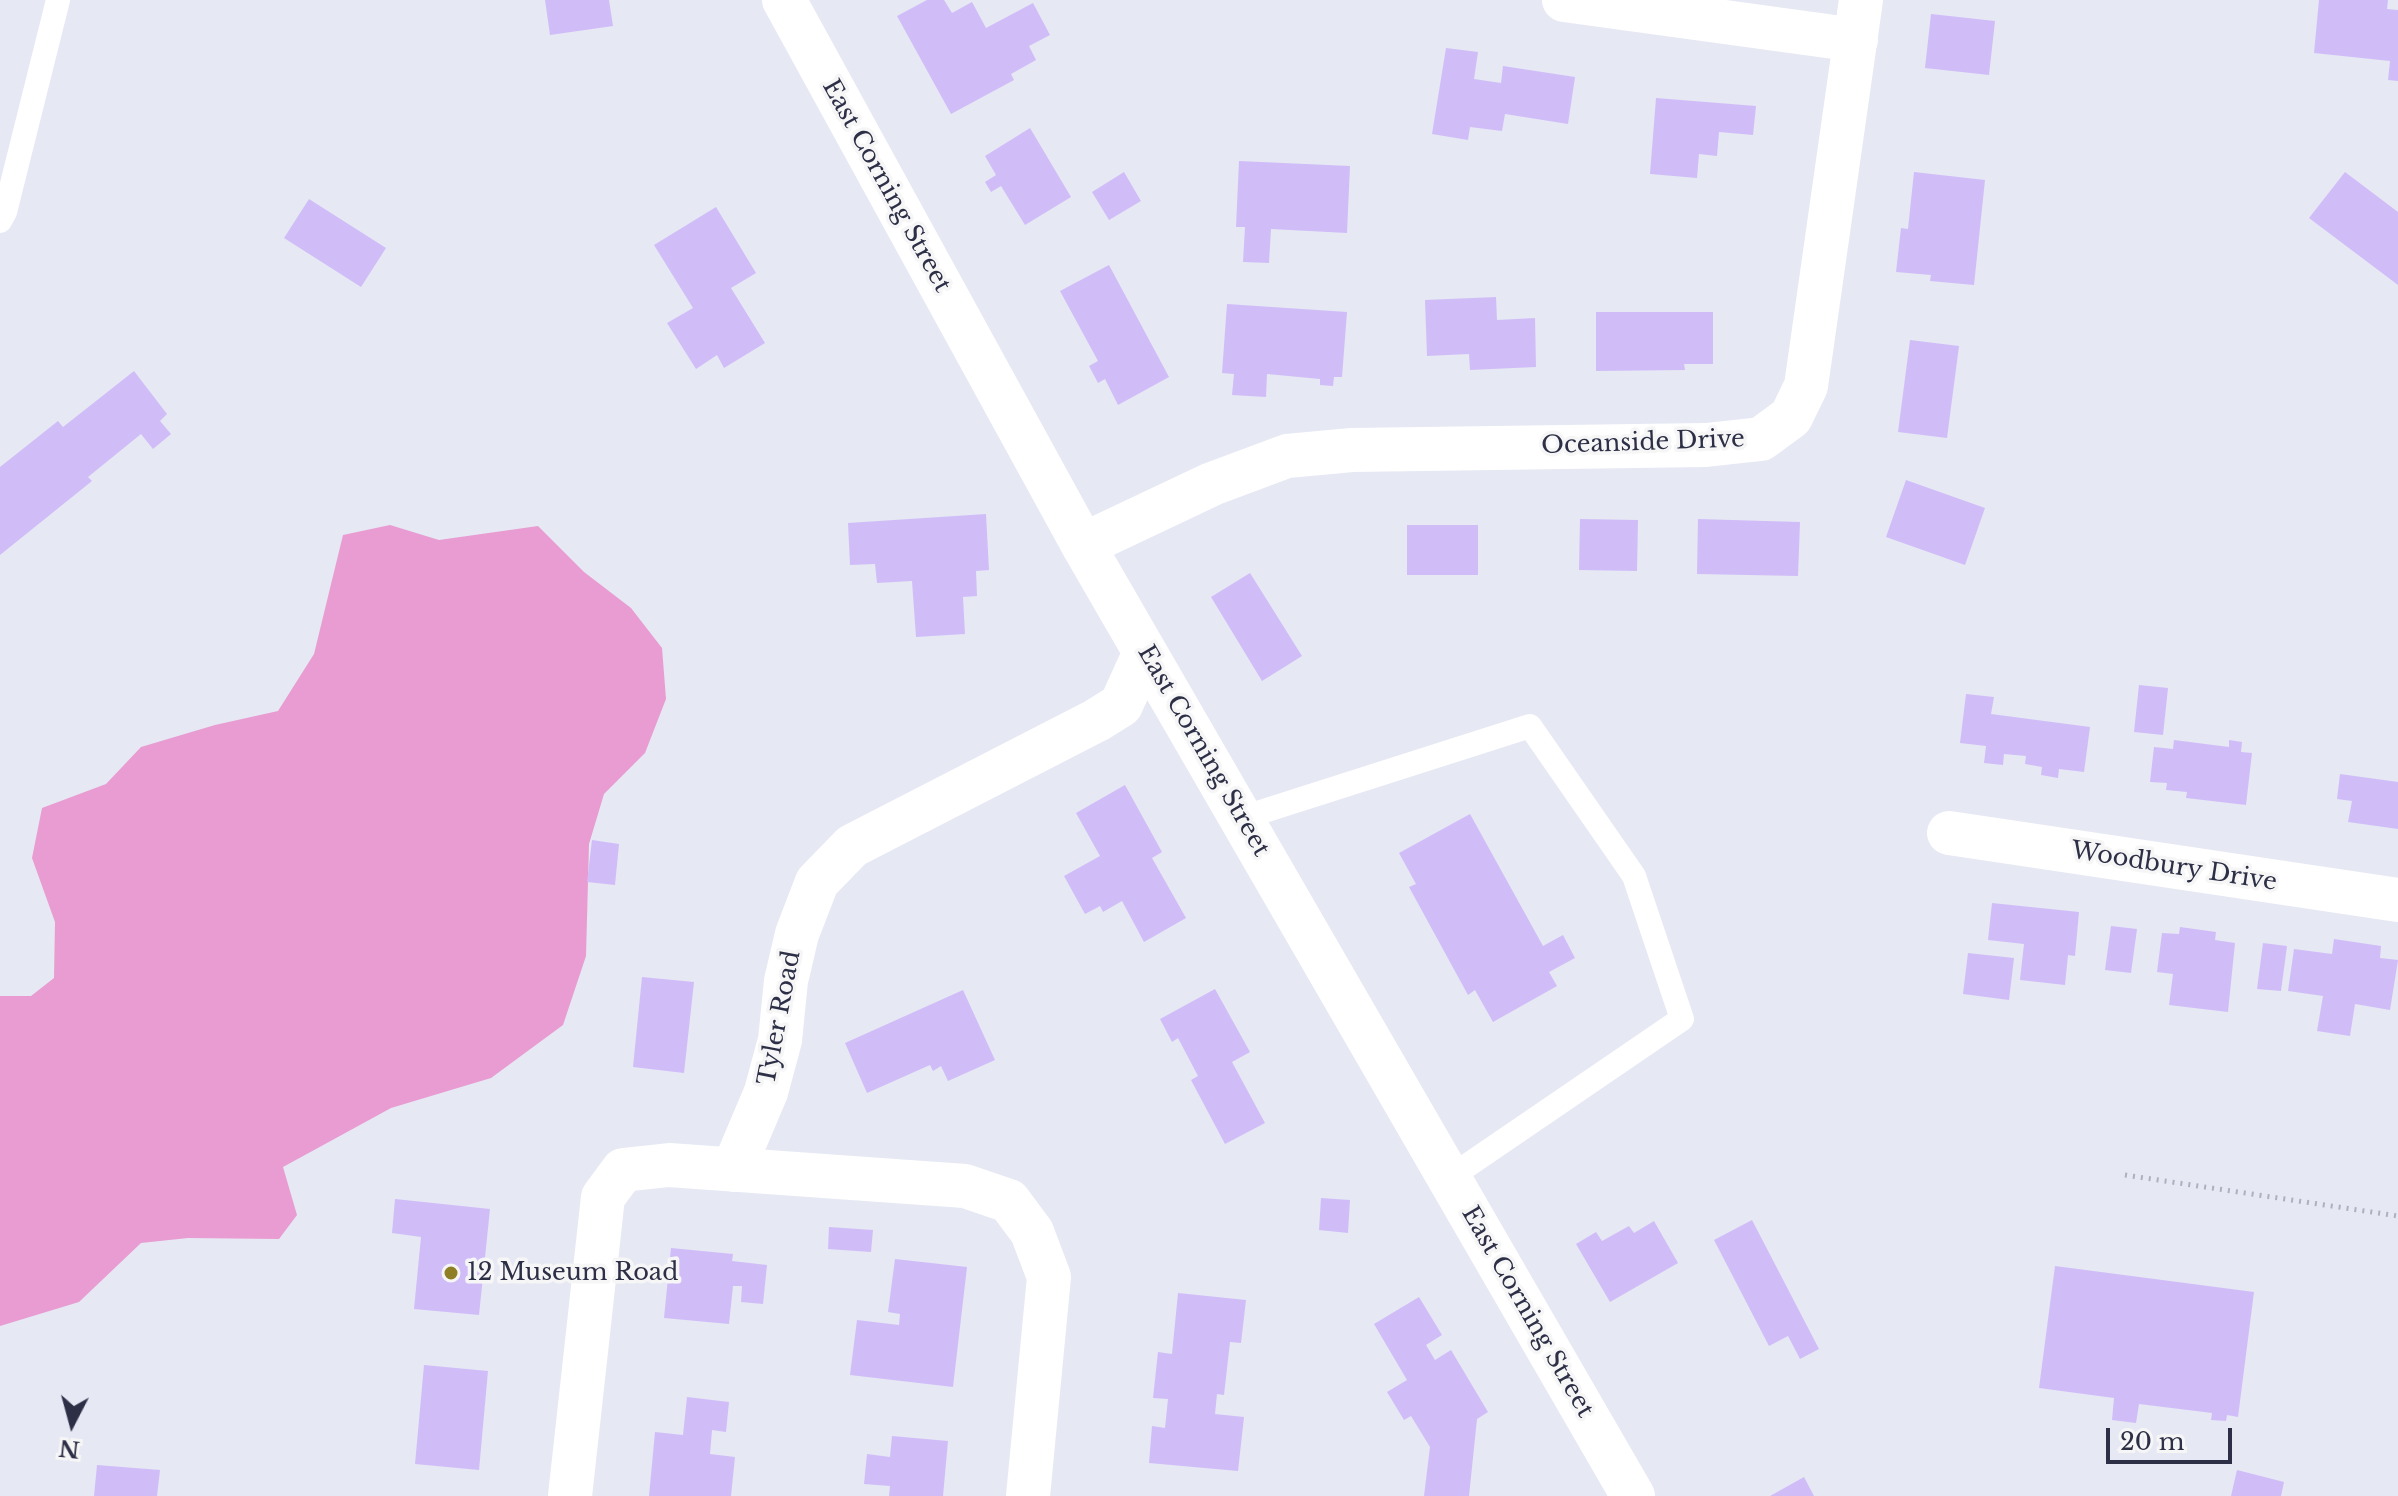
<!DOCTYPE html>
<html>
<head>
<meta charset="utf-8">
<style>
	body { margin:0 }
	#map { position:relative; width:2398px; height:1496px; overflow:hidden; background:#e6e8f4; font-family:"Libre Baskerville",serif }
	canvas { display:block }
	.north { position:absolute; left:32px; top:1384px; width:80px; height:80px; -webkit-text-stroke:6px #f6f6f6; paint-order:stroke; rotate:186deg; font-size:22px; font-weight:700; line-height:32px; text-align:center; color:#2c2f46 }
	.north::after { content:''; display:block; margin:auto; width:28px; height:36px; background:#2c2f46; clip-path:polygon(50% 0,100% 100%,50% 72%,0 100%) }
	.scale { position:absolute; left:2106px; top:1428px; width:126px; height:36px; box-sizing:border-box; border:4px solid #2c2f46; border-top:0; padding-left:10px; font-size:24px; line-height:28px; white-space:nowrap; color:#2c2f46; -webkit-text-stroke:6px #f6f6f6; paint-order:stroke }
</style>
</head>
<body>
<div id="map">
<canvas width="2398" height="1496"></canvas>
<div class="north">N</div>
<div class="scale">20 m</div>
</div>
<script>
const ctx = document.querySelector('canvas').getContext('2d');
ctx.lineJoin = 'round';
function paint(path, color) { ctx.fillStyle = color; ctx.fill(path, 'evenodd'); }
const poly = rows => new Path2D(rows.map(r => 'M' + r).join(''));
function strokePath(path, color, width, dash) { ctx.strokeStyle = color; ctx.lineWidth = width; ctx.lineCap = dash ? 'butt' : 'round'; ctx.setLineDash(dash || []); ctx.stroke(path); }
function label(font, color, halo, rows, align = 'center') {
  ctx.font = font + ' "Libre Baskerville",serif'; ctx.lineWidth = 7; ctx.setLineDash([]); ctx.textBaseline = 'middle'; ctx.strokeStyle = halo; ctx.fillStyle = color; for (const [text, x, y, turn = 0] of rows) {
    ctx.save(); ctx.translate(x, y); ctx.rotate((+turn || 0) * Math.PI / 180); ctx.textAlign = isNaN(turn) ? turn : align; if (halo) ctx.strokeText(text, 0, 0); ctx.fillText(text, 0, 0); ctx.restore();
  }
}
const green = poly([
	[390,525,439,540,538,526,584,572,631,608,662,648,666,699,645,753,604,794,589,844,586,956,563,1025,491,1078,391,1108,283,1167,297,1215,279,1239,188,1238,141,1243,79,1302,0,1326,0,996,31,996,54,978,55,922,32,858,42,808,106,784,141,747,215,725,278,711,314,654,343,535]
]);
const building = poly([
	[545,0,609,0,613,26,550,35],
	[927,0,944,0,952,13,972,2,986,28,1033,3,1050,35,1029,46,1036,60,1011,74,1014,80,951,114,897,16],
	[2319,0,2388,0,2387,9,2398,10,2398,81,2388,80,2390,61,2314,53],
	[1931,14,1995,21,1989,75,1925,68],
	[1446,48,1478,52,1474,79,1501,83,1503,66,1575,77,1568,124,1505,114,1502,131,1470,127,1468,140,1432,134],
	[1656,98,1756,106,1753,135,1719,132,1717,156,1699,154,1697,178,1650,174],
	[1030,128,1071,197,1025,225,1001,186,991,192,985,182,996,175,985,156],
	[1239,161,1350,166,1347,233,1271,229,1269,263,1243,262,1245,227,1236,227],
	[1124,172,1141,201,1109,220,1092,192],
	[1914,172,1985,180,1974,285,1930,281,1931,275,1896,272,1901,228,1908,229],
	[2345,172,2398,212,2398,285,2309,218],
	[309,199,386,248,361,287,284,238],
	[716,207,756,273,731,288,765,343,724,368,717,355,696,369,667,323,693,308,654,245],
	[1109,265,1169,377,1118,405,1105,379,1098,383,1089,366,1098,361,1060,291],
	[1496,297,1497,320,1535,318,1536,367,1470,370,1469,354,1427,356,1425,300],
	[1227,304,1347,312,1342,377,1334,377,1333,386,1320,385,1320,379,1267,374,1266,397,1232,395,1234,374,1222,373],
	[1596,312,1713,312,1713,364,1684,364,1685,370,1596,371],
	[1910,340,1959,346,1947,438,1898,432],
	[134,371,167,414,160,421,171,434,153,449,141,434,88,477,92,481,0,555,0,467,58,421,63,427],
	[1906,480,1985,508,1965,565,1886,537],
	[986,514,989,570,976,571,977,596,963,597,965,634,916,637,912,581,877,583,875,564,850,565,848,523],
	[1580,519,1638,520,1637,571,1579,570],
	[1698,519,1800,522,1798,576,1697,574],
	[1407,525,1478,525,1478,575,1407,575],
	[1250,573,1302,656,1262,681,1211,597],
	[2139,685,2168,688,2163,735,2134,732],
	[1966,694,1994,697,1991,714,2090,727,2084,772,2059,769,2058,778,2041,775,2042,767,2025,764,2026,756,2004,754,2003,765,1984,763,1986,746,1960,743],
	[2174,740,2229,747,2229,740,2242,742,2241,752,2252,753,2246,805,2186,798,2187,792,2166,790,2167,783,2150,782,2154,747,2173,749],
	[2340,774,2398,782,2398,829,2348,822,2352,801,2337,799],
	[1125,785,1162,852,1152,858,1186,918,1144,942,1122,901,1103,912,1100,906,1085,914,1064,876,1100,856,1076,813],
	[1470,814,1543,946,1563,935,1575,958,1549,972,1557,986,1493,1022,1475,990,1468,995,1409,887,1416,884,1399,853],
	[592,840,619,844,615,885,587,882],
	[1992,903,2079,912,2075,956,2068,955,2065,985,2020,980,2024,944,1988,940],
	[2111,926,2137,929,2131,973,2105,970],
	[2180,927,2216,932,2215,940,2235,943,2228,1012,2169,1005,2173,974,2157,972,2162,933,2179,934],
	[2334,939,2381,946,2380,958,2398,960,2390,1010,2355,1004,2350,1036,2317,1031,2323,996,2288,991,2294,949,2332,954],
	[2263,943,2287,946,2281,991,2257,989],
	[1968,953,2014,958,2009,1000,1963,994],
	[642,977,694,982,684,1073,633,1067],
	[1215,989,1250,1052,1232,1062,1265,1123,1225,1144,1191,1080,1198,1076,1178,1038,1172,1042,1160,1019],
	[963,990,995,1060,948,1081,941,1066,933,1071,930,1065,867,1093,845,1043],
	[1321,1198,1350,1200,1348,1233,1319,1230],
	[395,1199,490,1209,479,1315,414,1309,421,1237,392,1233],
	[1752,1220,1819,1349,1800,1359,1788,1336,1769,1346,1714,1240],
	[1654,1221,1678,1263,1610,1302,1576,1244,1596,1232,1602,1241,1629,1226,1634,1233],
	[829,1227,873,1230,871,1252,828,1249],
	[671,1248,733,1254,732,1261,767,1265,763,1304,741,1302,742,1286,733,1286,729,1324,664,1318],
	[895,1259,967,1267,953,1387,850,1375,857,1320,899,1325,900,1314,888,1312],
	[2055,1266,2254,1292,2238,1417,2227,1415,2226,1421,2211,1420,2212,1413,2139,1404,2136,1423,2112,1420,2114,1398,2039,1388],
	[1178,1293,1246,1300,1241,1343,1230,1342,1224,1395,1217,1394,1215,1414,1244,1417,1238,1471,1149,1463,1152,1426,1165,1428,1168,1399,1153,1398,1158,1352,1172,1354],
	[1419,1297,1442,1335,1426,1345,1435,1360,1451,1350,1488,1412,1477,1419,1469,1496,1424,1496,1430,1447,1411,1416,1404,1420,1387,1392,1407,1380,1374,1324],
	[424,1365,488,1371,479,1470,415,1464],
	[687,1397,729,1402,726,1432,712,1430,710,1454,735,1457,731,1496,649,1496,655,1432,683,1435],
	[892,1436,948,1441,943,1496,889,1496,890,1486,864,1484,867,1454,890,1457],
	[97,1465,160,1470,157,1496,94,1496],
	[2237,1470,2284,1482,2281,1496,2231,1496],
	[1804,1477,1814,1496,1770,1496]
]);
const path = poly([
	[2125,1175,2398,1216]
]);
const service = poly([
	[0,221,5,212,58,0],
	[1242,818,1530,726,1634,876,1682,1019,1449,1178]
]);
const minor = poly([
	[784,0,1083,545,1633,1496],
	[1564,0,1856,40],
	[1083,545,1212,484,1287,456,1352,450,1706,445,1761,439,1791,417,1806,386,1861,0],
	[1949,833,2398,900],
	[733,1170,766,1092,780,1040,786,981,797,934,817,882,852,846,1097,720,1121,705,1145,652],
	[570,1496,603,1197,623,1170,669,1165,965,1186,1009,1201,1032,1232,1049,1277,1028,1496]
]);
const markers = [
	[451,1273,8,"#8e7e25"]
];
const streetNames = [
	["East Corning Street",886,186,61],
	["Oceanside Drive",1643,443,-2],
	["East Corning Street",1203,751,60],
	["Woodbury Drive",2174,867,9],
	["Tyler Road",780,1018,-79],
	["East Corning Street",1527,1312,60]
];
const poiNames = [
	["12 Museum Road",467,1273]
];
paint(green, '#e89cd1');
paint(building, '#d0bdf8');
strokePath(path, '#adb0bf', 5, [2, 6]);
strokePath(service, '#fff', 24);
strokePath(minor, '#fff', 44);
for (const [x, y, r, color] of markers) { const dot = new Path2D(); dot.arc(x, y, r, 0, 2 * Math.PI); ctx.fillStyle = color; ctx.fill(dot); strokePath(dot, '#f6f6f6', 3); }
label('24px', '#2c2f46', '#f6f6f6', streetNames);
label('24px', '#2c2f46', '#f6f6f6', poiNames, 'left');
</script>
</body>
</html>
